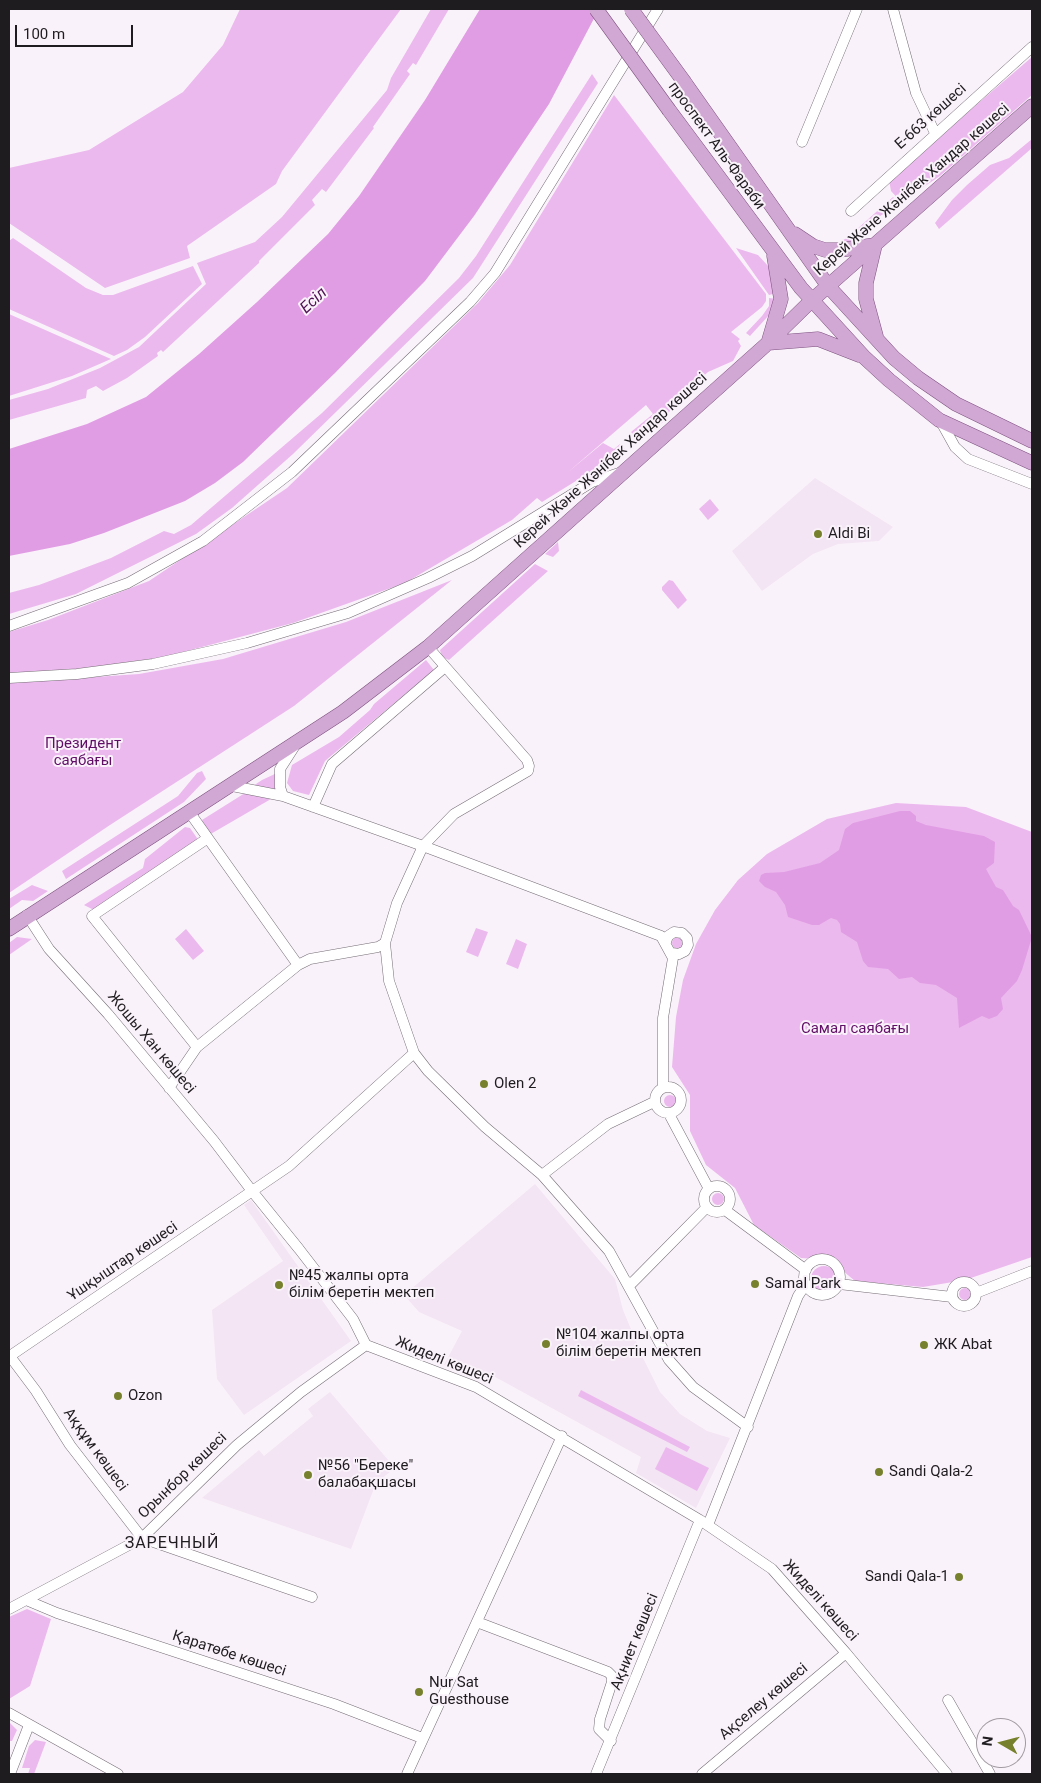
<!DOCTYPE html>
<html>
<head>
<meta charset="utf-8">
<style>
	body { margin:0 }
	#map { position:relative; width:1041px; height:1783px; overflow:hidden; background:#faf2fa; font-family:Roboto,sans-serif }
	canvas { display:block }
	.frame { position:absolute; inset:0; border:10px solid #1f1c1f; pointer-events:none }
	.north { position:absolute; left:976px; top:1718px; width:50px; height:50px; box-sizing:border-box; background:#faf2fa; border:1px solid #a29ca2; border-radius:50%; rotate:278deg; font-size:14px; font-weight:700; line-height:20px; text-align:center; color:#1f1c1f }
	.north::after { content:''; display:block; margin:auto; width:18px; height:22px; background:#77802c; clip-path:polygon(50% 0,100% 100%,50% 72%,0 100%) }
	.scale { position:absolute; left:15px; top:25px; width:118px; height:22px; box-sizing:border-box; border:2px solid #1f1c1f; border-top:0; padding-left:6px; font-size:15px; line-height:18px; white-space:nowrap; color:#1f1c1f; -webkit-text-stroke:4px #faf2fa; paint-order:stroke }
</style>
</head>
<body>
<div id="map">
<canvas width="1041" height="1783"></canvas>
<div class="frame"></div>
<div class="north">N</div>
<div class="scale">100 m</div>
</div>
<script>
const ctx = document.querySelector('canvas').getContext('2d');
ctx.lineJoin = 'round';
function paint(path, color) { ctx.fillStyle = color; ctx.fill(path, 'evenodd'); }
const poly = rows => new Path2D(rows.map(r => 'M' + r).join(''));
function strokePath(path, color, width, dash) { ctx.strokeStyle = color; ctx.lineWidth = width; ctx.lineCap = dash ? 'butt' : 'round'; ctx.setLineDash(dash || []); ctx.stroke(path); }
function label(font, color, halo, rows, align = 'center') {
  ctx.font = font + ' Roboto,sans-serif'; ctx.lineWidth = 4; ctx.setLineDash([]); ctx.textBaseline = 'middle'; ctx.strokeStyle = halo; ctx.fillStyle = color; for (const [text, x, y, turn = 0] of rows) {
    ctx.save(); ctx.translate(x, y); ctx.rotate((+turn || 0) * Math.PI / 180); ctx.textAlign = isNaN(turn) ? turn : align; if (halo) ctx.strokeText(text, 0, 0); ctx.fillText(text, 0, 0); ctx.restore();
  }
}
const built = poly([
	[815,478,893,527,879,541,838,544,813,554,762,591,732,551],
	[535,1184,615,1279,623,1310,643,1358,660,1392,680,1414,707,1431,730,1438,696,1508,636,1473,641,1457,488,1373,464,1374,444,1365,462,1331,419,1312,404,1295],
	[251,1200,351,1341,244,1415,217,1379,212,1310,283,1261,244,1205],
	[330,1392,395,1468,376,1483,351,1549,202,1498,259,1450,264,1456,313,1416,308,1409]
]);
const green = poly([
	[240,9,401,9,282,171,276,184,187,246,190,258,105,288,9,223,9,168,89,150,183,92,223,45],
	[431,9,449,9,416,65,413,63,407,71,410,74,373,127,374,128,326,192,322,189,312,200,315,205,259,261,259,263,163,352,161,350,157,353,158,356,127,378,103,391,96,386,87,390,86,398,9,420,9,400,48,389,100,368,139,347,206,284,197,263,255,242,282,217,387,90,391,78],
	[1032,57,1032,95,940,176,901,202,891,191,889,180],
	[592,74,598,83,473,278,293,454,232,508,196,534,76,594,9,614,9,593,39,585,111,558,164,531,174,534,191,525,322,413,459,278,476,256],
	[614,95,766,294,766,301,762,307,731,332,740,339,738,341,741,346,733,361,708,372,676,401,663,422,639,440,631,432,653,414,646,405,567,473,603,443,614,449,620,444,626,450,542,502,537,498,512,520,405,583,293,623,164,657,58,672,9,675,9,632,48,620,149,581,287,488,478,303,510,265],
	[1032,139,1032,148,939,229,935,223,952,200,967,185,990,165,1009,158],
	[893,197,900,205,880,216,852,242,837,248,837,243,847,238],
	[13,238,86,288,103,295,113,295,193,266,202,284,145,337,127,350,114,356,9,309,9,241],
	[736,248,758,255,770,268,777,293,769,295],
	[769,298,777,299,770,314,750,336,746,333,762,316,769,306],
	[9,314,111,359,72,376,9,396],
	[710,499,719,510,708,520,699,509],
	[558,542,559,551,553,557,545,554],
	[535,564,548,571,449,660,442,657,440,650],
	[452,580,294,706,110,825,9,893,9,683,139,674,223,659,346,622],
	[669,580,673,581,687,600,678,609,662,590,662,587],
	[426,660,434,670,325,761,309,795,293,791,287,783,292,765,339,737,370,710,374,704],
	[202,771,206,779,184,802,66,879,62,871,178,796,197,773],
	[277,773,279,791,253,786,262,780],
	[245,793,271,799,209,835,202,820],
	[896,803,966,807,1032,832,1032,1257,965,1280,923,1287,855,1281,830,1260,801,1258,754,1225,735,1188,706,1165,690,1131,690,1095,672,1067,676,1017,683,980,696,944,715,910,738,880,767,854,827,819],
	[185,827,190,828,197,838,197,842,94,910,84,905,143,868,145,859],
	[32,885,48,891,33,901,22,900,9,909,9,899],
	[476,928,488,932,478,957,466,952],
	[186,929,204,951,193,960,175,939],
	[17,937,32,939,9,955,9,943],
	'672 943a6 6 0 1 1 12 0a6 6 0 1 1-12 0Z',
	[516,939,527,944,518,969,506,964],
	'664 1101a6 6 0 1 1 12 0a6 6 0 1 1-12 0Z',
	'712 1199a6 6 0 1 1 12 0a6 6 0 1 1-12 0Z',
	'811 1279a13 13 0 1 1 26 0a13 13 0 1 1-26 0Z',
	'959 1294a6 6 0 1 1 12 0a6 6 0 1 1-12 0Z',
	[581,1390,690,1447,687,1452,578,1396],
	[666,1447,709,1468,697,1491,655,1469],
	[27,1609,51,1619,30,1686,9,1699,9,1617],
	[9,1722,17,1730,12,1741,9,1741],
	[35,1740,46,1742,34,1774,28,1774,30,1768,22,1768,29,1746]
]);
const water = poly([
	[480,9,599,9,549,104,474,216,425,281,335,373,243,462,215,483,185,501,104,533,70,544,9,556,9,449,87,424,146,397,199,354,257,302,328,234,359,196,425,100],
	[900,811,910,811,916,816,916,821,926,825,984,836,995,842,994,863,986,869,996,887,1003,890,1013,906,1019,910,1032,937,1022,970,1017,981,1001,998,1003,1009,997,1016,989,1019,982,1016,959,1028,957,998,936,985,920,983,912,977,899,979,888,969,868,967,863,961,857,942,841,932,840,924,837,920,831,918,819,925,812,925,788,917,785,905,776,892,765,887,759,881,761,875,765,873,784,872,820,863,839,850,845,829,853,823]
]);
const minor = poly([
	[893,9,916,93,935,133],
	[802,142,857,9],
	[851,211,1032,47],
	[940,420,955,447,968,459,1032,484],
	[9,626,128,583,203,541,292,472,470,302,495,273,658,9],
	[428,647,527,760,529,766,528,771,454,814,423,846,661,936,673,958,663,1018,663,1088],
	[9,678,77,674,153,664,247,643,348,613,428,578,472,556,592,482,619,473],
	[232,786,283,796,423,846,397,903,385,943,389,981,414,1053,428,1071,485,1127,542,1175,609,1251,669,1360,693,1387,748,1427],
	[283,796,280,787,280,769,296,744],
	[313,807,332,764,445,667],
	[190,813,298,965,197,1047,92,916,208,838],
	[27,915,49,949,108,1014,214,1141,252,1191,299,1249,353,1319,366,1345],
	[666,942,668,936,674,932,682,933,687,938,688,945,685,951,679,954,672,953],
	[298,965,310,959,378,947,385,943],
	'655 1100a13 13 0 1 1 26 0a13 13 0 1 1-26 0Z',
	[169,1088,197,1047],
	[669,1114,709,1189],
	[542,1175,608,1124,654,1102],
	'704 1199a13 13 0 1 1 26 0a13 13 0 1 1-26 0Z',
	[725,1210,806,1270],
	'804 1277a18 18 0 1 1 36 0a18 18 0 1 1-36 0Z',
	[627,1282,632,1283,638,1277,707,1207],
	'952 1294a12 12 0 1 1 24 0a12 12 0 1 1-24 0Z',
	[839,1284,952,1297],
	[976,1293,1032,1271],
	[366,1345,476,1387,700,1520,772,1569,846,1653,947,1774],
	[9,1355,36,1391,70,1445,142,1538,312,1597],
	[10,1356,289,1166,414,1053],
	[708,1525,798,1296,806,1284],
	[26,1600,57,1613,334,1704,422,1738],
	[9,1609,142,1538,237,1445,301,1392,366,1345],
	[477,1622,608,1672,612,1676,612,1682,600,1719,599,1729,611,1741],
	[948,1700,990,1774],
	[9,1713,118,1774],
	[10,1774,29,1725],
	[407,1774,562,1436],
	[596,1774,700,1520],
	[702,1774,846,1653]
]);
const major = poly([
	[685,83,828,286,894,358,918,378,956,404,1032,441],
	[669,110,801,288,864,357,889,380,939,420,1032,463],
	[795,234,813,246,825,250,840,250,875,245,866,283,866,299,876,336],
	[769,340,781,299,774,256],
	[768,343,818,339,859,355],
	[9,929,343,712,428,647,768,343,811,301,1032,106]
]);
const majorBridge = poly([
	[596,9,669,110],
	[631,9,685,83]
]);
const markers = [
	[818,534,5,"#77802c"],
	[484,1084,5,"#77802c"],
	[755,1284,5,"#77802c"],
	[279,1285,5,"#77802c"],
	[546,1344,5,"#77802c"],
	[924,1345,5,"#77802c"],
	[118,1396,5,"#77802c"],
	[879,1472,5,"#77802c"],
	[308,1475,5,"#77802c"],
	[959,1577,5,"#77802c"],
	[419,1692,5,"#77802c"]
];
const streetNames = [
	["Е-663 көшесі",931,117,-42],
	["проспект Аль-Фараби",716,146,54],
	["Керей Және Жәнібек Хандар көшесі",912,190,-41],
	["Керей Және Жәнібек Хандар көшесі",611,461,-42],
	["Жошы Хан көшесі",151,1043,50],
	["Ұшқыштар көшесі",123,1262,-34],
	["Жиделі көшесі",444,1361,22],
	["Аққұм көшесі",95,1450,54],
	["Орынбор көшесі",183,1476,-44],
	["Жиделі көшесі",820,1601,48],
	["Ақниет көшесі",635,1642,-68],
	["Қаратөбе көшесі",229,1654,18],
	["Ақселеу көшесі",764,1702,-40]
];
const poiNames = [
	["Aldi Bi",828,534],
	["Olen 2",494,1084],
	["№45 жалпы орта",289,1276],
	["білім беретін мектеп",289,1293],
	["Samal Park",765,1284],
	["№104 жалпы орта",556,1335],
	["білім беретін мектеп",556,1352],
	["ЖК Abat",934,1345],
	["Ozon",128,1396],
	["№56 \"Береке\"",318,1466],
	["балабақшасы",318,1483],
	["Sandi Qala-2",889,1472],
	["Sandi Qala-1",949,1577,"right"],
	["Nur Sat",429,1683],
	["Guesthouse",429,1700]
];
const parkNames = [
	["Президент",83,744],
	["саябағы",83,761],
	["Самал саябағы",855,1029]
];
const waterNames = [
	["Есіл",314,301,-43]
];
const neighbourhoodNames = [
	["ЗАРЕЧНЫЙ",172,1544]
];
paint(built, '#f3e5f3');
paint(green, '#ecb9ee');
paint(water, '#e19de4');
strokePath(minor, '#746d74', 11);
strokePath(major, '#7e5180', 15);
strokePath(minor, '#fff', 10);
strokePath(major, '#d0a8d3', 14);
strokePath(majorBridge, '#7e5180', 15, []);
strokePath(majorBridge, '#d0a8d3', 14);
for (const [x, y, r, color] of markers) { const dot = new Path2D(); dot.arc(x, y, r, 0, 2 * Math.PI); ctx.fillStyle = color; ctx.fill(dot); strokePath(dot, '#faf2fa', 2); }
label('15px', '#1f1c1f', '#faf2fa', streetNames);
label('15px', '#1f1c1f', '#faf2fa', poiNames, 'left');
label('15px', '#610e67', '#faf2fa', parkNames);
label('italic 16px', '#4d1152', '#faf2fa', waterNames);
ctx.letterSpacing = '1px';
label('16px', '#1f1c1f', '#faf2fa', neighbourhoodNames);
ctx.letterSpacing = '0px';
</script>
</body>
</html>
